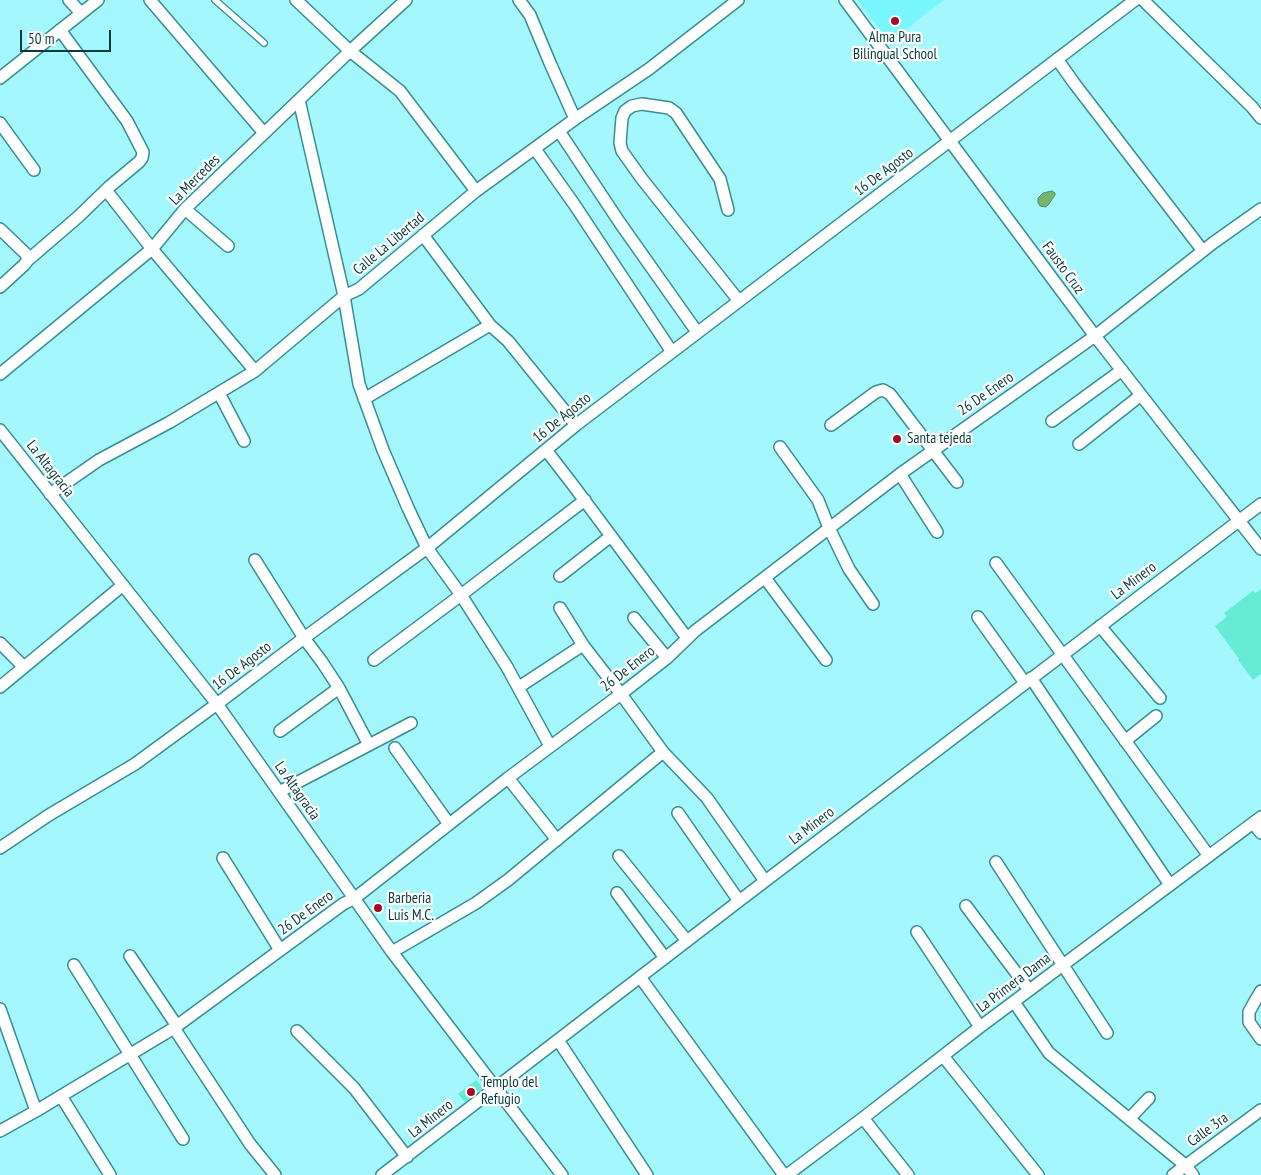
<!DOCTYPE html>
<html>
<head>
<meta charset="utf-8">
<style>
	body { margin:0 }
	#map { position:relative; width:1261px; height:1175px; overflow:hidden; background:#a4f7fd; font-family:"PT Sans Narrow",sans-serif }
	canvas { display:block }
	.scale { position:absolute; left:20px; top:30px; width:91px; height:22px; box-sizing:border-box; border:2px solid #073b3e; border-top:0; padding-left:6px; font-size:15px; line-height:18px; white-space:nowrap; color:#073b3e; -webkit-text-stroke:4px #fff; paint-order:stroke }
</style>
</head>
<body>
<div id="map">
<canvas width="1261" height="1175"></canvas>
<div class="scale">50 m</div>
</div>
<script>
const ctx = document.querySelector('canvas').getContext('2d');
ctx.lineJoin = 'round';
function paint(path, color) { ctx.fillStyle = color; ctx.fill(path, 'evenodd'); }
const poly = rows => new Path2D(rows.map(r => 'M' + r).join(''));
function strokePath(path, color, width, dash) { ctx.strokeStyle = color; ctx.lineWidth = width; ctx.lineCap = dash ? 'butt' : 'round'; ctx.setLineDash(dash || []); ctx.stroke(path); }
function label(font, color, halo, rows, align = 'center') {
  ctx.font = font + ' "PT Sans Narrow",sans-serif'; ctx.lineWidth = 4.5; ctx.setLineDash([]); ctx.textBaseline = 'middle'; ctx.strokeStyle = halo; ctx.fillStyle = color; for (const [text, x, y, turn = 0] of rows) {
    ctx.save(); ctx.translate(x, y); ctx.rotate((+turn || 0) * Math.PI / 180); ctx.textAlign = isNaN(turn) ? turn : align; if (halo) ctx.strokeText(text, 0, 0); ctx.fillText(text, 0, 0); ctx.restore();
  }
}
const built = poly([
	[857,0,944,0,890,42]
]);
const water = poly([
	[1052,191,1055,193,1055,195,1049,204,1046,207,1040,206,1038,203,1038,198,1043,193,1052,191]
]);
const building = poly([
	[1261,589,1261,674,1253,680,1238,660,1239,659,1215,626,1227,617,1224,613,1253,591,1255,593],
	[379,900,386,908,377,915,371,907],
	[476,1080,483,1088,465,1102,458,1094]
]);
const service = poly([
	[215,0,264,43]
]);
const minor = poly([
	[69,0,81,13],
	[150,0,264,133],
	[296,0,350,51,400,91,476,191],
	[519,0,530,15,550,63,575,119],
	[845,0,1095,336,1261,549],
	[1143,0,1252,107,1261,118],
	[1057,59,1074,83,1203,251],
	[0,78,98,0],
	[299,100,344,296,359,384,383,450,408,508,427,548,461,595,507,667,550,746],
	[0,123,34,170],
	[559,131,620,223,697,332],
	[535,149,574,204,672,352],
	[106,190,152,249,255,371],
	[185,209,228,246],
	[728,210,720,179,676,113,669,108,642,104,632,106,625,111,622,118,620,143,622,151,642,179,739,301],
	[0,229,26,254,28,260],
	[423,235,490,325],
	[0,287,24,265,28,260,78,217,109,187,139,162,142,158,143,152,127,121,60,30],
	[0,374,152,249,185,209,350,51,406,0],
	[219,393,244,441],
	[364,399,490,325,508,341,576,425],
	[1052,421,1122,370],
	[831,425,876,392,883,390,890,394,957,482],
	[0,430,217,704,392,952,562,1175],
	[1079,444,1141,395],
	[780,447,818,500,829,528,849,569,873,604],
	[546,450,573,485,687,638],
	[900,474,937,532],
	[50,494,99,460,170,422,255,371,344,296,359,289,476,191,575,119,649,69,738,0],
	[255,560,304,638,322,662,339,688,369,745],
	[996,563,1209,856],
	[560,576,611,536],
	[765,578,826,660],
	[560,608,583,645,621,694,663,752,707,798,765,881],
	[978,617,1025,683],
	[634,618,667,658],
	[1100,626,1160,698],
	[0,643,24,667],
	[374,660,461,595,585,500],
	[1031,678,1170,885],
	[0,687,123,585],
	[519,687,583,645],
	[280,731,339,688],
	[1125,741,1156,716],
	[395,748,449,824],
	[508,778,557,840],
	[279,792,411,723],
	[678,813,739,901],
	[1253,823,1261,833],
	[0,848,49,815,135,764,217,704,304,638,427,548,576,425,1135,0],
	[619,856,687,941],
	[223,858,280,950],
	[996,862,1107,1033],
	[617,893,665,958],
	[966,906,1029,990],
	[917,932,980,1027],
	[392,952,476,903,508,880,663,752],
	[130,956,177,1026],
	[74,965,183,1139],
	[640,977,784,1175],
	[1261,991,1255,1001,1249,1012,1249,1022,1261,1039],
	[1014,1002,1049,1053,1185,1165,1193,1175],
	[0,1009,36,1111],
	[174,1028,250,1144,275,1175],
	[297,1031,354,1088,407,1157],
	[558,1040,647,1175],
	[943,1056,1038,1175],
	[61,1096,110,1175],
	[863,1118,908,1175],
	[1129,1119,1149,1098],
	[0,1131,36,1111,174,1028,343,904,355,898,508,778,621,694,667,658,695,631,900,474,1095,336,1213,243,1261,209],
	[382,1175,739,901,1261,504],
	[787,1175,863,1118,980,1027,1261,817],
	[1173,1175,1261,1110]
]);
const markers = [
	[895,21,5,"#a40926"],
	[897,439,5,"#a40926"],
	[378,908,5,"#a40926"],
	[471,1092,5,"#a40926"]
];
const poiNames = [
	["Alma Pura",895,38,"center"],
	["Bilingual School",895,55,"center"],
	["Santa tejeda",907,439],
	["Barberia",388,899],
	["Luis M.C.",388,916],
	["Templo del",481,1083],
	["Refugio",481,1100]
];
const streetNames = [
	["16 De Agosto",884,172,-37],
	["La Mercedes",195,180,-45],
	["Calle La Libertad",389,244,-40],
	["Fausto Cruz",1063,268,54],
	["26 De Enero",986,394,-35],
	["16 De Agosto",562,418,-39],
	["La Altagracia",50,469,52],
	["La Minero",1134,581,-37],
	["16 De Agosto",242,666,-37],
	["26 De Enero",628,669,-38],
	["La Altagracia",297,791,55],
	["La Minero",812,826,-37],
	["26 De Enero",306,913,-36],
	["La Primera Dama",1014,983,-37],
	["La Minero",431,1119,-38],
	["Calle 3ra",1208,1130,-36]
];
paint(built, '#7af6ff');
paint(water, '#77b66e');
strokePath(water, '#559160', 1);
paint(building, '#66ebd6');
strokePath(service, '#378d93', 8);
strokePath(minor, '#378d93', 14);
strokePath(service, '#fff', 5.5);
strokePath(minor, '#fff', 11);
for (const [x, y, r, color] of markers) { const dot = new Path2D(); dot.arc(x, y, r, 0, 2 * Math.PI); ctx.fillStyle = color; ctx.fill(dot); strokePath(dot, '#fff', 2); }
label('15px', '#073b3e', '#fff', poiNames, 'left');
label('15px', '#073b3e', '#fff', streetNames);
</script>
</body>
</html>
